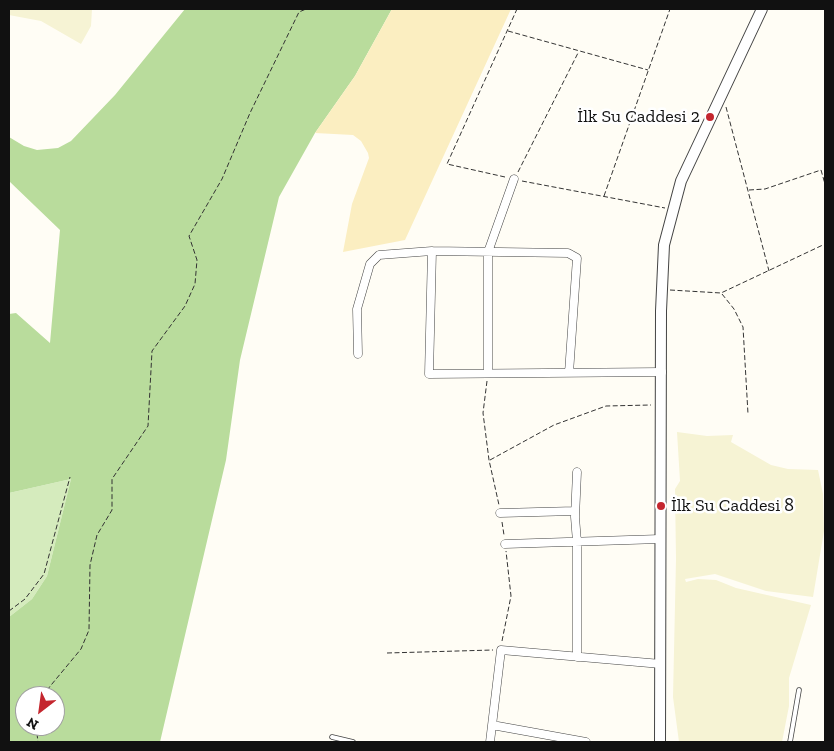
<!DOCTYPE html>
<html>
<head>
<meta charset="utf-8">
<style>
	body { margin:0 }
	#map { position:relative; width:834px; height:751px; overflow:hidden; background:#fffdf5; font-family:"Zilla Slab",serif }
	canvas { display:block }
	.frame { position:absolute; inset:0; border:10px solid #111; pointer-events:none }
	.north { position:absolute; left:15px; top:686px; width:50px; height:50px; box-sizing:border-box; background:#fff; border:1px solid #a0a0a0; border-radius:50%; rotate:210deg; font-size:14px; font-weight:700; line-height:20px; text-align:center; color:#111 }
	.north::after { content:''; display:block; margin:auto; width:18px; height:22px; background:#c4262e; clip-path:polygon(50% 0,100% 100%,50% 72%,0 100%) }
</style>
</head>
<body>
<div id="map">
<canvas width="834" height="751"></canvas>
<div class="frame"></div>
<div class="north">N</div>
</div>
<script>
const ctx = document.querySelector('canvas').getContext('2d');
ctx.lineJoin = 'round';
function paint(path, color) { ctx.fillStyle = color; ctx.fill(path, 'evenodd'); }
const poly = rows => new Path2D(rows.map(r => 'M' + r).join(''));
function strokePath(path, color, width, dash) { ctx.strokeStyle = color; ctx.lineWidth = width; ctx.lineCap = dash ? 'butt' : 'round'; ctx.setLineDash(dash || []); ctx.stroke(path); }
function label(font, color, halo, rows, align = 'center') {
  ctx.font = font + ' "Zilla Slab",serif'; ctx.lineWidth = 5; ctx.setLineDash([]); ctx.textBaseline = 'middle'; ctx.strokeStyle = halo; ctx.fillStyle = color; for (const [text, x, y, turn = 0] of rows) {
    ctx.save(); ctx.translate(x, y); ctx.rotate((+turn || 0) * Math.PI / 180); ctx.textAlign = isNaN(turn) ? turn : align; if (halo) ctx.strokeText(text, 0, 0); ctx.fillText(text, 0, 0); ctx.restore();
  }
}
const farmland = poly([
	[9,9,92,9,91,26,81,44,41,21,9,15],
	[677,432,707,436,733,435,731,442,771,465,788,469,818,470,823,494,824,531,813,597,766,591,715,574,685,579,686,582,698,579,716,580,736,588,811,605,789,678,789,706,782,742,679,742,673,697,676,559,675,489,680,481]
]);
const green = poly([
	[71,479,47,576,32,599,9,617,9,493]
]);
const forest = poly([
	[185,9,392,9,355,76,315,133,279,197,240,360,226,460,160,742,9,742,9,617,32,599,47,576,71,479,9,493,9,314,16,313,50,343,60,230,9,181,9,137,24,146,37,150,58,148,71,141,115,95],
	[25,696,55,696,55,726,25,726]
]);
const sand = poly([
	[392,9,511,9,405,240,343,252,352,204,369,158,368,153,361,141,353,135,315,133,355,76]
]);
const path = poly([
	[508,31,648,70],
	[726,107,769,271],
	[518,172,578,53],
	[505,177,447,164,517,9],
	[522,181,665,208],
	[749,190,765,189,821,170,825,184],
	[604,196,670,9],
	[670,290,721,293,825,244],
	[722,294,734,309,743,327,748,414],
	[487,381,483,413,489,460,499,505],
	[490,460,554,425,606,406,651,405],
	[502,522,504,535],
	[9,611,25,599,44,574,70,477],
	[502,641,511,596,506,551],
	[387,653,493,650],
	[42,696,81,649,89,630,90,565,97,535,112,510,112,479,148,426,152,351,185,306,195,284,197,260,189,236,222,179,250,113,299,12,306,9],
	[36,726,38,742]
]);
const service = poly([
	[332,737,353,742],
	[790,742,799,690]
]);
const minor = poly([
	[432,251,429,374,662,372],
	[358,354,357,309,370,264,379,255,432,251,568,253,577,258,569,373],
	[488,373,488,252,514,179],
	[577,472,575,517,577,542,577,657],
	[500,513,575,511],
	[505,544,660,539],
	[492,725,586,742],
	[490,742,501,650,661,664]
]);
const tertiary = poly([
	[660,742,661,311,664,245,681,181,762,9]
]);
const markers = [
	[710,117,5,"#c4262e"],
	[661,506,5,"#c4262e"]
];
const poiNames = [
	["İlk Su Caddesi 2",700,117],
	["İlk Su Caddesi 8",671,506,"left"]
];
paint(farmland, '#f6f3d4');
paint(green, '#d5ebbd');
paint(forest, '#b9dc9c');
paint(sand, '#fbeec1');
strokePath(service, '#444', 5.5);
strokePath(minor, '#444', 9);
strokePath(tertiary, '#444', 12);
strokePath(path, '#333', 1, [5, 2.5]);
strokePath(service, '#fff', 4);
strokePath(minor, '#fff', 8);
strokePath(tertiary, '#fff', 10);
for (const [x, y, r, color] of markers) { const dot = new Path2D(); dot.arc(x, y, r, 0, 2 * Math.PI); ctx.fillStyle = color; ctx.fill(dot); strokePath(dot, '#fff', 2); }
label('18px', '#111', '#fff', poiNames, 'right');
</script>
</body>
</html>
